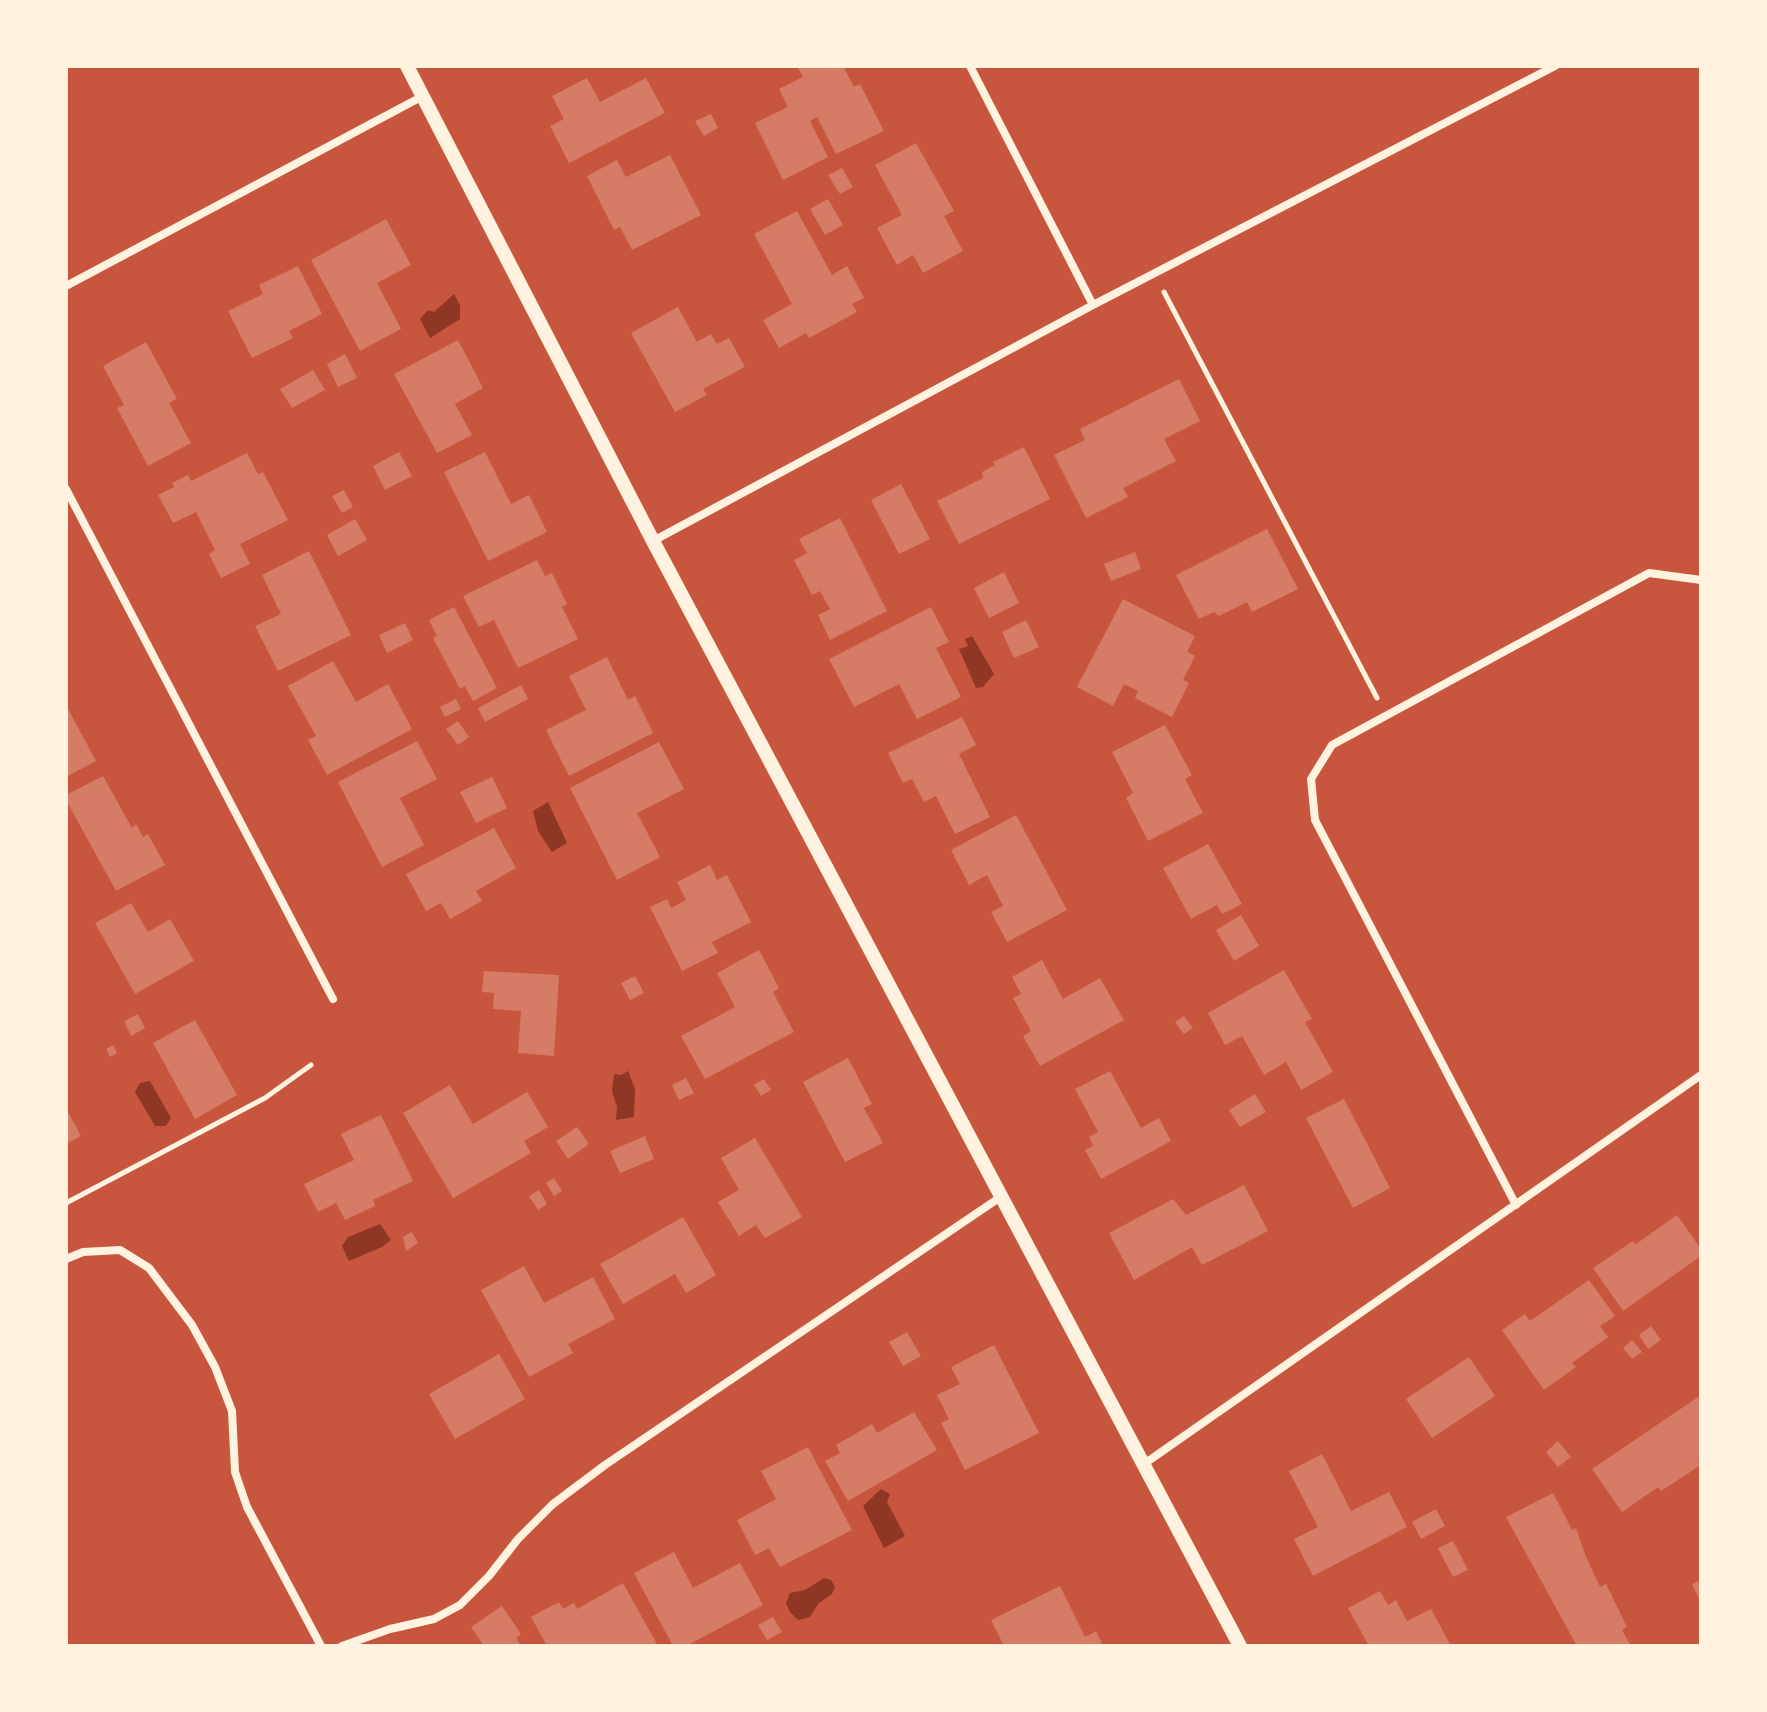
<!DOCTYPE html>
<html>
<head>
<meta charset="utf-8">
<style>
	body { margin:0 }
	#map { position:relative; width:1767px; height:1712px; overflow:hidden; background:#c8553d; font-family:Ubuntu,sans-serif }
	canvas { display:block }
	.frame { position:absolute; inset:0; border:68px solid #fff3e0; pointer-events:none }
</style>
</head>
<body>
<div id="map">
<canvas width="1767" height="1712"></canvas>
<div class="frame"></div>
</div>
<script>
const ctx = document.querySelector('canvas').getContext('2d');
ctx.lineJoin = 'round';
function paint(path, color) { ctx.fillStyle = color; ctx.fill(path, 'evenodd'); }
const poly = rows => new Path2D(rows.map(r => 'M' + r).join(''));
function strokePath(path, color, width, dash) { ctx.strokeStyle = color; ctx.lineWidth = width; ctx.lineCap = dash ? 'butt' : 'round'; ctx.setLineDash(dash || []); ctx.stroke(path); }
const water = poly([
	[454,294,460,305,460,319,430,338,420,319,428,310,434,312],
	[972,636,994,674,983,687,976,688,959,649,968,646,965,639],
	[548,802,567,843,552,852,538,831,533,811],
	[628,1071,635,1089,634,1117,616,1120,617,1107,612,1091,614,1074,621,1075],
	[150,1081,171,1118,166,1126,155,1126,135,1092,140,1083],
	[380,1224,391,1240,382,1247,349,1261,342,1246,348,1237],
	[881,1489,890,1494,887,1502,905,1536,884,1548,863,1506],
	[824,1578,831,1580,835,1587,832,1594,819,1603,810,1617,798,1620,790,1612,786,1603,790,1593,805,1590]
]);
const building = poly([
	[797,66,843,66,854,87,860,84,884,131,836,154,817,117,810,121,828,157,783,180,755,123,788,107,779,89,803,77],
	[587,78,600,102,646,78,665,113,569,163,550,126,564,119,552,96],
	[711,114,718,128,704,136,695,121],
	[916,143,954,211,944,216,963,251,923,273,913,255,897,265,877,228,902,215,875,165],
	[670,155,701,215,632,250,620,227,614,230,587,176,617,160,626,177],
	[842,168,853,187,840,194,828,175],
	[828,199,843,225,825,235,810,209],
	[797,211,832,275,847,266,864,298,852,304,857,312,809,338,806,333,779,348,763,320,792,304,754,234],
	[386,219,411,265,377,283,401,329,360,351,311,260],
	[298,266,322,314,289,331,293,338,252,358,228,311,263,294,259,285],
	[678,307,697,342,711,334,717,344,729,338,745,367,703,389,707,395,675,412,631,333],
	[458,340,483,388,455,404,472,435,437,453,394,374],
	[146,342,177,399,169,403,191,443,148,466,117,408,124,405,103,366],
	[345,354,357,378,338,387,327,364],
	[313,370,325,390,292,408,280,389],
	[1179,379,1200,421,1164,439,1176,461,1123,488,1128,497,1086,518,1054,455,1085,440,1080,429],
	[1024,447,1050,499,959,544,937,501,983,478,982,472,995,465,993,462],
	[399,452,412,476,385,490,373,466],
	[485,452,511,504,529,495,547,532,488,561,444,472],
	[247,453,258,474,263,472,288,520,240,544,250,564,221,578,209,554,215,550,196,512,173,523,158,495,174,487,172,483,188,475,191,481],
	[901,484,930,539,899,554,871,500],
	[344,490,353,507,342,513,332,496],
	[840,518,887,611,830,640,818,615,830,609,820,591,812,595,794,560,807,553,799,539],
	[355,519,367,540,338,556,327,535],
	[1267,529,1298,589,1252,612,1247,602,1219,616,1214,612,1199,619,1176,575],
	[309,551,351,635,278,671,255,626,281,614,262,575],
	[1135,552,1141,569,1111,581,1104,564],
	[537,560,545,576,552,573,567,604,562,607,578,639,518,668,494,620,479,627,463,596],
	[1004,572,1019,603,989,618,974,588],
	[1123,599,1195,636,1187,652,1195,656,1183,680,1189,683,1172,717,1135,698,1138,691,1124,684,1113,706,1077,687],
	[454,607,497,688,473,701,465,686,460,689,433,638,437,636,429,620],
	[931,607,949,642,936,648,961,697,917,719,899,684,854,707,829,659],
	[1026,620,1039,647,1014,658,1002,632],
	[405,623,413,640,387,653,379,635],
	[607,657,628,700,635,696,653,733,569,776,546,730,586,710,569,676],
	[333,661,356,702,388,684,412,729,327,775,308,740,316,736,288,686],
	[521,685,528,699,485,722,478,708],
	[456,699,461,709,445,717,440,707],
	[66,705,96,761,66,777],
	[962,717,976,745,959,754,990,817,955,834,936,796,924,802,912,779,903,783,888,753],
	[458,721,469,737,458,745,446,729],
	[1165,725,1192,775,1185,779,1203,813,1148,841,1126,798,1133,793,1112,752],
	[417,741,437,779,400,798,424,845,382,867,338,782],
	[659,742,684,789,637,813,660,857,617,880,570,788],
	[103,776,132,828,136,824,143,837,148,834,165,865,116,891,66,800,66,795],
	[492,777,507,808,476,823,460,792],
	[1016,815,1067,910,1007,942,991,912,1003,906,987,875,969,885,951,850],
	[494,828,516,868,476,891,482,901,450,919,441,903,426,911,406,874],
	[1208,844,1242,904,1222,914,1217,905,1191,919,1163,868],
	[710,865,717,880,727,875,751,922,712,942,718,953,682,971,650,907,667,899,671,908,686,900,677,882],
	[131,903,148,932,170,919,194,961,135,994,95,923],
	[1241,915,1259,946,1234,961,1216,930],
	[759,950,779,988,773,992,794,1032,705,1079,681,1036,735,1007,717,973],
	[1042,960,1063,999,1100,978,1124,1020,1040,1066,1023,1036,1031,1031,1013,998,1021,994,1012,977],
	[1284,970,1312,1019,1305,1022,1333,1072,1301,1090,1286,1062,1264,1075,1242,1036,1225,1045,1208,1013],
	[484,971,559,975,554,1056,518,1053,521,1011,493,1009,494,993,482,992],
	[635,976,644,993,630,1000,621,983],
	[138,1014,145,1028,131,1036,124,1021],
	[1184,1016,1193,1028,1184,1034,1175,1022],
	[195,1020,237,1095,195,1119,153,1043],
	[113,1045,117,1053,110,1057,106,1049],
	[848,1058,872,1104,864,1108,883,1143,845,1162,803,1082],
	[1110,1071,1141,1128,1159,1118,1171,1141,1101,1179,1085,1150,1093,1146,1089,1137,1098,1132,1075,1089],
	[686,1078,694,1093,679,1100,672,1085],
	[764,1079,771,1090,761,1096,754,1085],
	[450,1085,473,1124,527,1092,548,1127,524,1141,531,1153,453,1198,403,1113],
	[1255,1094,1266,1112,1240,1127,1229,1110],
	[1344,1099,1390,1188,1353,1208,1306,1118],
	[66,1108,81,1136,66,1144],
	[381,1115,413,1181,373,1200,375,1206,345,1220,336,1203,318,1212,304,1184,354,1160,341,1134],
	[577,1127,589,1144,568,1159,556,1141],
	[645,1136,654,1159,620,1173,610,1151],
	[755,1138,802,1217,765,1238,756,1225,739,1236,718,1202,739,1190,721,1158],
	[554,1178,562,1191,554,1196,546,1183],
	[1244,1185,1268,1231,1202,1265,1192,1247,1134,1280,1109,1233,1173,1199,1186,1215],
	[539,1190,547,1204,538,1210,529,1196],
	[1677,1215,1701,1249,1701,1256,1623,1311,1593,1268,1633,1241,1636,1244],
	[683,1217,716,1275,686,1293,675,1274,623,1304,600,1264],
	[412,1232,418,1243,406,1251,403,1237],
	[524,1266,544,1303,593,1277,615,1319,568,1344,573,1353,529,1377,481,1290],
	[1589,1280,1615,1316,1600,1326,1608,1337,1572,1363,1576,1367,1544,1390,1502,1330,1525,1314,1530,1321],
	[1651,1326,1661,1340,1648,1349,1639,1335],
	[907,1332,921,1356,903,1366,889,1342],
	[1632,1340,1642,1352,1632,1359,1623,1348],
	[994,1345,1039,1433,965,1470,941,1423,949,1419,937,1395,960,1384,951,1367],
	[499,1354,525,1399,455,1439,429,1394],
	[1469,1357,1495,1396,1432,1438,1406,1399],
	[1701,1395,1701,1457,1698,1459,1701,1465,1661,1491,1658,1487,1622,1512,1592,1469],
	[914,1412,937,1450,848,1501,825,1461,840,1453,836,1445,872,1424,877,1433],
	[1558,1441,1571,1457,1558,1467,1546,1452],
	[808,1447,852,1530,780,1567,769,1548,755,1555,737,1520,776,1499,761,1471],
	[1322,1454,1351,1511,1389,1492,1407,1527,1313,1576,1294,1539,1318,1527,1289,1471],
	[1553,1493,1572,1530,1576,1528,1586,1557,1600,1587,1606,1584,1627,1627,1622,1630,1631,1646,1577,1646,1506,1517],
	[1436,1509,1445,1526,1421,1539,1412,1522],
	[1453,1541,1468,1570,1453,1577,1438,1548],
	[674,1552,693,1588,740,1563,763,1605,686,1646,673,1646,634,1573],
	[1701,1580,1701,1603,1692,1584],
	[623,1583,658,1646,547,1646,531,1617,559,1602,563,1609,574,1603,577,1609],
	[1060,1586,1085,1637,1096,1631,1103,1646,1004,1646,991,1620],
	[1380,1591,1388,1605,1396,1600,1407,1621,1431,1609,1451,1646,1369,1646,1348,1608],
	[502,1606,521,1634,516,1638,521,1646,484,1646,471,1627],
	[773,1617,782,1632,767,1640,758,1625]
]);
const path = poly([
	[1164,292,1377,698],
	[66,1203,265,1098,311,1065]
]);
const minor = poly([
	[970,66,1093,305],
	[66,286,423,96],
	[66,489,333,999],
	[653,541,1093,305,1555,66],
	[1516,1205,1315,820,1311,779,1332,745,1649,573,1701,580],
	[66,1259,83,1252,120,1250,149,1268,192,1325,215,1367,232,1411,235,1472,247,1507,321,1646],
	[1144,1464,1701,1075],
	[342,1646,390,1629,434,1619,460,1605,489,1576,518,1539,553,1504,605,1465,1002,1196]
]);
const tertiary = poly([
	[407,66,653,541,1240,1646]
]);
paint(water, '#8f3625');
paint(building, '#d67c66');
strokePath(path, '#fff3e0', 5);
strokePath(minor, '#fff3e0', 8);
strokePath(tertiary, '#fff3e0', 14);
</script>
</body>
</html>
